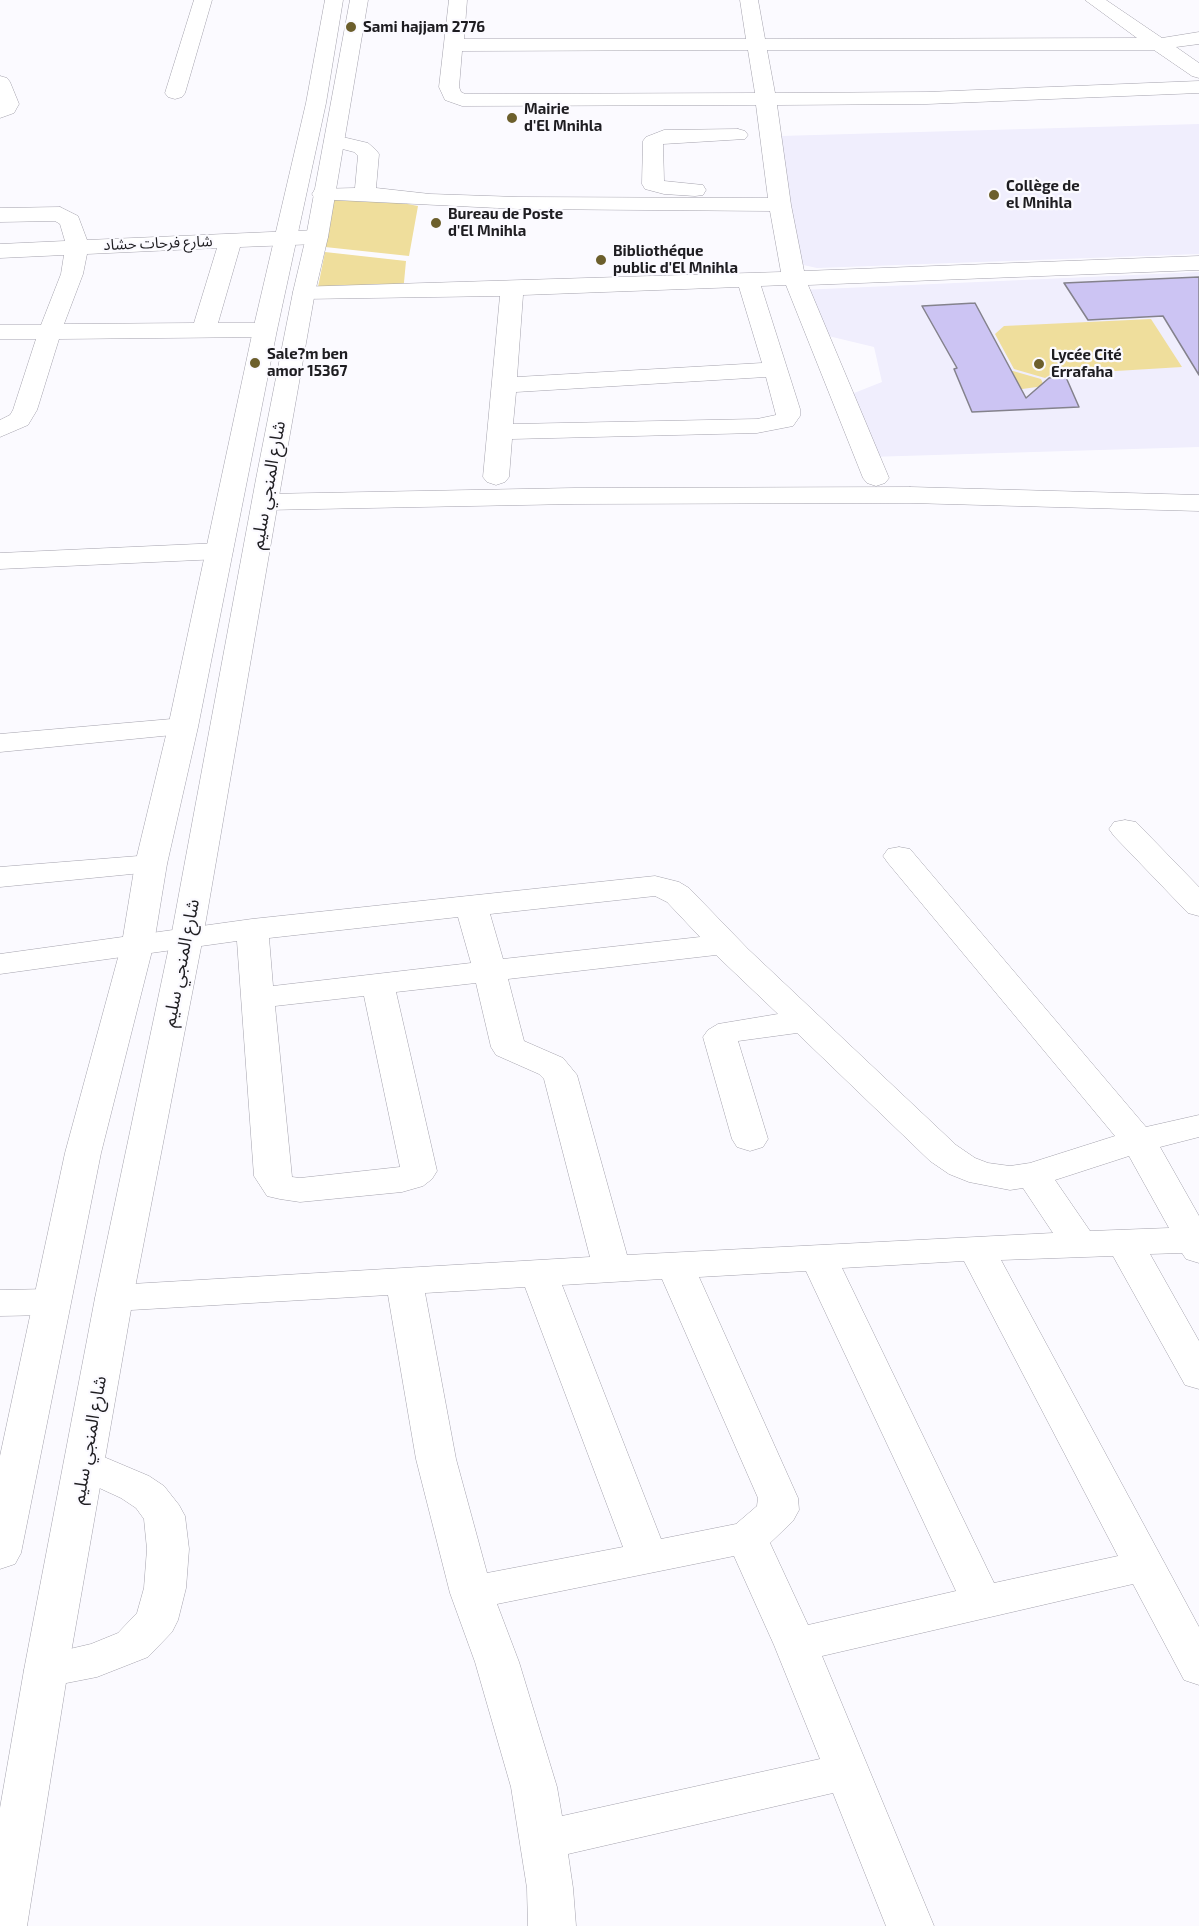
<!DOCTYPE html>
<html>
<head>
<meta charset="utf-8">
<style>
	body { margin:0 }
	canvas { display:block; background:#fbfaff }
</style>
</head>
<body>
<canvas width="1199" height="1926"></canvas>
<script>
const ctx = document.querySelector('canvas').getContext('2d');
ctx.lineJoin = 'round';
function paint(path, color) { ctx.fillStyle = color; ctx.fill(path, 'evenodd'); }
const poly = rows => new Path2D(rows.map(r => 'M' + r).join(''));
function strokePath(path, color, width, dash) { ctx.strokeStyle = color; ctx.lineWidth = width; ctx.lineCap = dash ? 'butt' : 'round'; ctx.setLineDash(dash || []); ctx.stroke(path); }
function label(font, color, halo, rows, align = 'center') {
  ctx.font = font + ' "Exo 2","Noto Sans Arabic",sans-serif'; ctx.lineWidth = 4.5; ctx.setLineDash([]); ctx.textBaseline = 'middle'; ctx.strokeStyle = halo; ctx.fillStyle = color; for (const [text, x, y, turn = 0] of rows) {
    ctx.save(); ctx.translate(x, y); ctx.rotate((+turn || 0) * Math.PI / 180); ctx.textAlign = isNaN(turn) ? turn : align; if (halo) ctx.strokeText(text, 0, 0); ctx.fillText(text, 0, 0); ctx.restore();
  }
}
const built = poly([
	[1199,124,1199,254,817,268,799,264,780,136],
	[1199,272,1199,447,869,457,849,395,882,382,874,347,820,334,801,290]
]);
const green = poly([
	[334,190,418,206,409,256,325,247],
	[325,252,406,261,403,293,318,287],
	[1151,319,1182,367,1050,375,1045,378,1014,369,995,334,1004,326],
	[999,371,1013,371,1041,379,1044,386,1015,390]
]);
const building = poly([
	[1199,277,1199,375,1163,316,1088,320,1064,283,1199,277],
	[975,303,1026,398,1049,378,1065,375,1079,407,972,412,954,369,957,368,922,306,975,303]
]);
const minor = poly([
	[194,0,212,0,185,93,182,97,175,99,168,97,165,93,194,0],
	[449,0,467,0,464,39,746,39,740,0,758,0,765,39,1137,38,1085,0,1106,0,1162,38,1199,32,1199,44,1176,47,1199,63,1199,78,1192,76,1154,50,767,50,775,93,927,92,1199,81,1199,93,927,104,777,105,791,205,804,271,1199,256,1199,270,808,285,889,478,885,483,876,486,867,483,863,478,786,285,761,286,800,409,800,416,793,426,757,433,512,439,509,477,505,482,496,485,487,482,483,477,500,296,304,299,296,297,293,292,296,287,781,272,770,211,518,209,315,199,312,194,315,189,355,188,358,156,354,152,327,145,324,141,327,137,334,135,368,143,376,150,379,154,376,188,430,194,518,197,768,198,756,105,462,106,445,100,439,87,449,0],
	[748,50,755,93,465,94,461,92,459,87,462,51,748,50],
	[739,287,762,363,517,377,523,295,739,287],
	[766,377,776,415,757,419,513,424,516,392,766,377],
	[0,76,7,78,10,82,19,104,14,113,0,118,0,76],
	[738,129,745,131,748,135,745,139,663,144,664,181,703,185,706,190,703,195,695,196,664,194,645,189,642,184,643,141,646,137,664,130,738,129],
	[60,207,78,216,87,240,317,230,325,232,328,237,325,242,317,244,240,247,218,323,265,323,273,325,277,330,273,335,265,337,59,339,37,410,28,425,0,437,0,420,10,415,13,410,36,339,0,339,0,325,41,325,61,274,64,255,0,258,0,244,65,241,60,224,55,221,0,222,0,208,60,207],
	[217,248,194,323,64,324,83,274,87,254,217,248],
	[910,487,1199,495,1199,511,910,503,574,504,265,510,256,508,252,502,256,496,265,494,574,488,910,487],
	[220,543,229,545,233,551,229,557,220,559,0,569,0,553,220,543],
	[183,718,193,721,198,727,193,733,0,752,0,734,183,718],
	[1125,820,1136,822,1199,887,1199,916,1188,913,1114,836,1109,829,1114,822,1125,820],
	[899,847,910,849,1146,1127,1199,1115,1199,1137,1160,1147,1199,1216,1199,1263,1186,1259,1182,1253,1150,1254,1199,1341,1199,1389,1185,1385,1113,1256,1001,1260,1199,1627,1199,1685,1184,1680,1133,1584,822,1656,934,1926,886,1926,833,1793,568,1854,573,1888,576,1926,528,1926,527,1888,511,1787,475,1662,450,1593,416,1459,388,1295,114,1311,101,1307,95,1298,101,1289,114,1285,590,1257,544,1079,539,1074,496,1055,491,1047,476,983,396,992,437,1171,432,1179,423,1186,402,1192,300,1202,280,1199,267,1196,254,1176,237,941,0,974,0,954,252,919,655,876,679,882,689,888,748,949,956,1145,975,1158,988,1163,1010,1166,1030,1163,1115,1136,888,863,883,856,888,849,899,847],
	[655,896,667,902,700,937,503,959,490,914,655,896],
	[458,917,471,963,273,986,269,938,458,917],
	[716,955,778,1014,718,1024,708,1030,703,1037,732,1139,737,1147,750,1151,763,1147,768,1139,738,1041,797,1033,930,1161,949,1174,969,1182,1010,1190,1023,1188,1053,1233,627,1255,577,1075,563,1058,524,1041,508,979,716,955],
	[364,996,400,1167,300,1178,292,1177,275,1006,364,996],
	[1129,1156,1169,1228,1090,1231,1055,1180,1129,1156],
	[964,1261,1118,1556,994,1583,842,1268,964,1261],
	[806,1271,956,1591,808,1625,770,1543,793,1521,799,1510,798,1498,699,1277,806,1271],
	[662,1279,758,1498,757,1506,736,1524,661,1539,562,1285,662,1279],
	[525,1287,623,1547,487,1573,456,1459,425,1293,525,1287],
	[734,1556,774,1645,820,1759,562,1816,557,1787,519,1662,497,1604,734,1556],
	[151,855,162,857,167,864,162,871,0,887,0,867,151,855],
	[50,1289,63,1293,69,1302,63,1311,50,1315,0,1316,0,1290,50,1289],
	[85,1449,149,1476,164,1486,179,1505,185,1516,189,1549,186,1588,178,1620,172,1632,148,1657,97,1677,46,1687,31,1682,24,1670,31,1658,91,1644,118,1633,137,1613,144,1588,147,1549,144,1519,136,1508,121,1498,71,1475,65,1464,71,1453,85,1449]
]);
const major = poly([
	[325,0,343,0,326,103,277,330,198,727,167,864,154,943,101,1153,21,1553,15,1564,0,1569,0,1456,65,1153,122,943,135,864,168,727,253,330,306,103,325,0],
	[350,0,368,0,328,237,315,292,282,479,203,937,133,1298,68,1670,27,1926,0,1926,0,1808,24,1670,95,1298,171,937,256,479,293,292,306,237,350,0]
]);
const markers = [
	[351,27,6,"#6c5f2c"],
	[512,118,6,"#6c5f2c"],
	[994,195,6,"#6c5f2c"],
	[436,223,6,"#6c5f2c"],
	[601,260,6,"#6c5f2c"],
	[255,363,6,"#6c5f2c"],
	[1039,364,6,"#6c5f2c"]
];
const farPoinames = [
	["Sami hajjam 2776",363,27],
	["Mairie",524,109],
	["d'El Mnihla",524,126],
	["Collège de",1006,186],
	["el Mnihla",1006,203],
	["Bureau de Poste",448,214],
	["d'El Mnihla",448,231],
	["Bibliothéque",613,251],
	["public d'El Mnihla",613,268],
	["Sale?m ben",267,354],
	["amor 15367",267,371],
	["Lycée Cité",1051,355],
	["Errafaha",1051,372]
];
const farStreetnames = [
	["شارع فرحات حشاد",158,243,-2]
];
const streetNames = [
	["شارع المنجي سليم",268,485,-80],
	["شارع المنجي سليم",181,963,-79],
	["شارع المنجي سليم",89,1440,-80]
];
paint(built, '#f0eefd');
paint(green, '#efde9c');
paint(building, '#ccc4f3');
strokePath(building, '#84828c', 1.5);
strokePath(minor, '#a4a2ad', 1);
strokePath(major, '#a4a2ad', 1);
paint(minor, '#fff');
paint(major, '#fff');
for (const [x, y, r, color] of markers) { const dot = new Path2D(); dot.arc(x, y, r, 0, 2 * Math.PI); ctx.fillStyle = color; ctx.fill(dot); strokePath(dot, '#fbfaff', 2); }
label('bold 15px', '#1e1d21', '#fbfaff', farPoinames, 'left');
label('15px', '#1e1d21', '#fbfaff', farStreetnames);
label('18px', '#1e1d21', '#fbfaff', streetNames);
</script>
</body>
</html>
